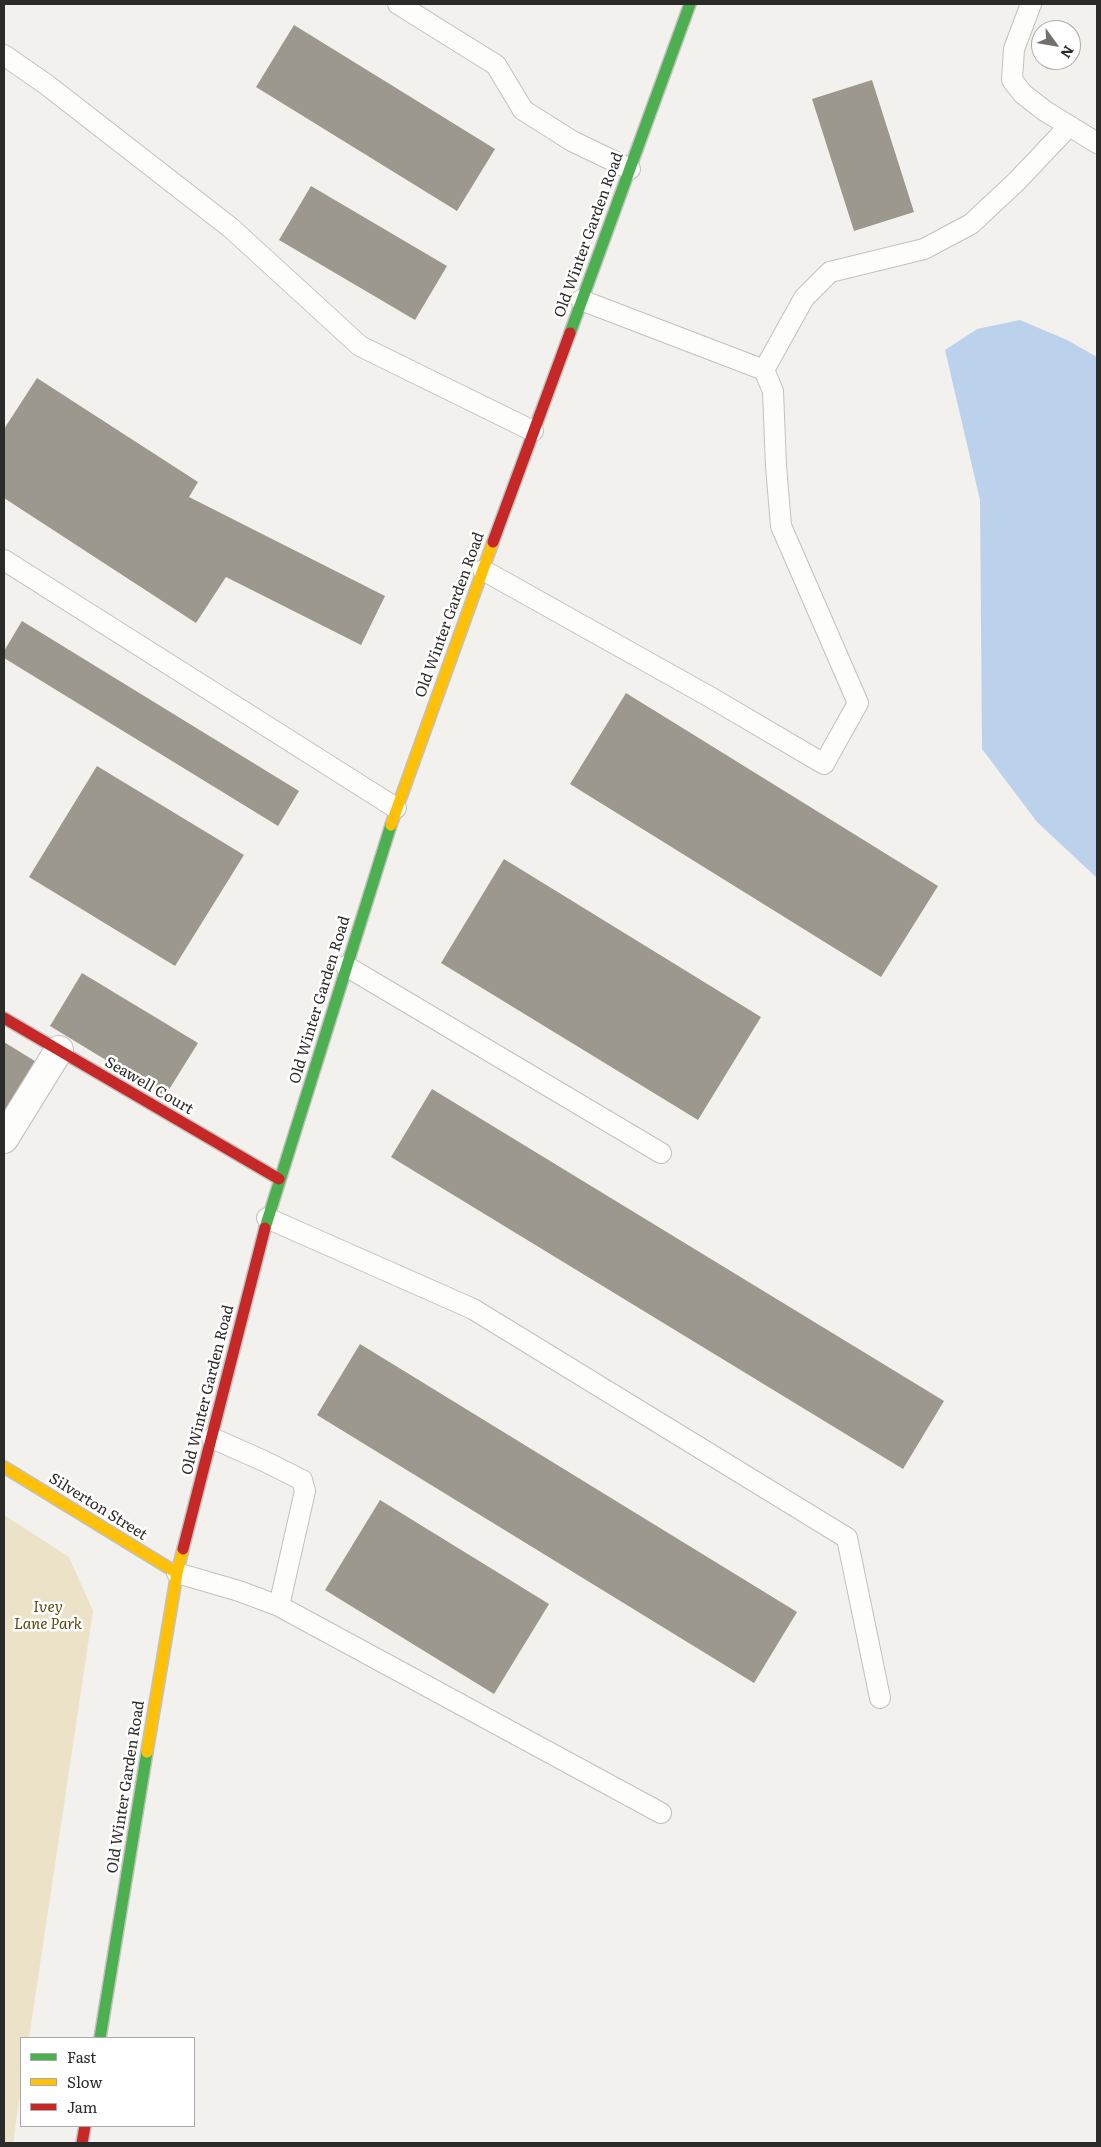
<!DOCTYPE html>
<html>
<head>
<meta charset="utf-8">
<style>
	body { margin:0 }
	#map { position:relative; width:1101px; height:2147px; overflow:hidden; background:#f3f1ee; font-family:Literata,serif }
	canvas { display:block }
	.frame { position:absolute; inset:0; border:5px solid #2b2b29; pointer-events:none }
	.legend { position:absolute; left:20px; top:2037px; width:175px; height:90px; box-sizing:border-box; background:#fff; border:1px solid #aaaaa9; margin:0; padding:6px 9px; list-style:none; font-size:15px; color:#2b2b29 }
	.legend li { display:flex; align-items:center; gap:10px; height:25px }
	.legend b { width:25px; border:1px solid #aaaaa9 }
	.north { position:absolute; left:1031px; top:20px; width:50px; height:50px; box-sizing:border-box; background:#fff; border:1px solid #aaaaa9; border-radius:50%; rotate:122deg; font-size:14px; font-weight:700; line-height:20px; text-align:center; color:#2b2b29 }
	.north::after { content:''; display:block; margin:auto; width:18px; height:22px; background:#71706e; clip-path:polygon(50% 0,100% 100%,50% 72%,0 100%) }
</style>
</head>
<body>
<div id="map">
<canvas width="1101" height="2147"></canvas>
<div class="frame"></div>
<ul class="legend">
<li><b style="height:6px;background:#4caf50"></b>Fast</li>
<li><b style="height:6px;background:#ffc107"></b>Slow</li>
<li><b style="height:6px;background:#c62828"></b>Jam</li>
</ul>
<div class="north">N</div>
</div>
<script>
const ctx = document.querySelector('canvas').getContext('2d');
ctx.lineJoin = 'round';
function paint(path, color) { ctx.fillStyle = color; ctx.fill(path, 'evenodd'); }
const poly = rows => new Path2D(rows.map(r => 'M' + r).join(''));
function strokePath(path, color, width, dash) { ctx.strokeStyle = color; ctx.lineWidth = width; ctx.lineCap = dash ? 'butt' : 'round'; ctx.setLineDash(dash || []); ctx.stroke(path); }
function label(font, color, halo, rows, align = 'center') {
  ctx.font = font + ' Literata,serif'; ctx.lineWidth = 5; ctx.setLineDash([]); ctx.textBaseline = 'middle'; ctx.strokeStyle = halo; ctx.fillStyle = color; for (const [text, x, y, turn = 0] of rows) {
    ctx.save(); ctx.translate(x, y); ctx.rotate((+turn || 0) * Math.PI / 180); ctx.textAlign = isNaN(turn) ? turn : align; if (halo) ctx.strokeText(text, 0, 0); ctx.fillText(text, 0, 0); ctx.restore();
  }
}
const green = poly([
	[4,1515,69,1557,93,1611,29,2038,21,2038,21,2088,13,2143,4,2143]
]);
const water = poly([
	[1020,320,1067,340,1097,357,1097,878,1037,822,982,749,980,500,945,350,977,329]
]);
const building = poly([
	[294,25,495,149,457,211,256,87],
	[872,80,914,212,854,231,812,99],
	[311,186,447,266,415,320,279,240],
	[37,378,198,482,189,497,385,596,361,645,226,577,196,623,4,498,4,429],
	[22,621,299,791,278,826,4,658,4,651],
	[626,693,938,886,881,977,570,784],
	[97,766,244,855,175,966,29,877],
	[504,859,761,1017,698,1120,441,963],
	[82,973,198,1043,165,1096,50,1026],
	[4,1042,38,1063,4,1120],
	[432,1089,944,1401,903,1469,391,1157],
	[360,1344,797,1612,754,1683,317,1415],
	[380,1500,549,1604,494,1694,325,1590]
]);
const lane = poly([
	[398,4,496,65,523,110,572,141,630,169],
	[1031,4,1014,49,1012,80,1023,94,1045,111,1097,143],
	[4,55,47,85,231,228,360,346,533,431],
	[764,370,804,298,830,272,924,249,971,224,1017,181,1069,126],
	[4,560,396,808],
	[483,570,710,697,824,764,858,703,781,526,776,466,773,391,764,370,581,300],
	[346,966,661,1153],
	[267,1218,473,1309,847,1538,880,1698],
	[212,1438,264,1461,302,1480,305,1491,279,1606],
	[177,1573,239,1591,279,1606,661,1813]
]);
const street = poly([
	[4,1139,59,1050]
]);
const fast = poly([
	[570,333,690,4],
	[265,1228,391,825],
	[100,2038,147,1752]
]);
const slow = poly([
	[391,825,493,542],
	[4,1467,177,1573],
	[147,1752,177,1573,183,1549]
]);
const jam = poly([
	[493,542,570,333],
	[4,1018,279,1179],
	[183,1549,265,1228],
	[82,2143,85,2126]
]);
const streetNames = [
	["Old Winter Garden Road",589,235,-70],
	["Old Winter Garden Road",450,615,-70],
	["Old Winter Garden Road",320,1000,-73],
	["Seawell Court",149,1086,30],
	["Old Winter Garden Road",208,1390,-76],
	["Silverton Street",98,1507,32],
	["Old Winter Garden Road",126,1787,-81]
];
const parkNames = [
	["Ivey",48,1608],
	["Lane Park",48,1625]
];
paint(green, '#ece2c8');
paint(water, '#bcd2ec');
paint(building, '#9c988e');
strokePath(lane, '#c2c1be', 22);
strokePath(street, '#c2c1be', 30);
strokePath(fast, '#c2c1be', 14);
strokePath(slow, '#c2c1be', 14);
strokePath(jam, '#c2c1be', 14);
strokePath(lane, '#fdfdfc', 20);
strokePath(street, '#fdfdfc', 28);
strokePath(fast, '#4caf50', 11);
strokePath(slow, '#ffc107', 11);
strokePath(jam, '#c62828', 11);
label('15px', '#2b2b29', '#fff', streetNames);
label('italic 15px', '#5a480f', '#fff', parkNames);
</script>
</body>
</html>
